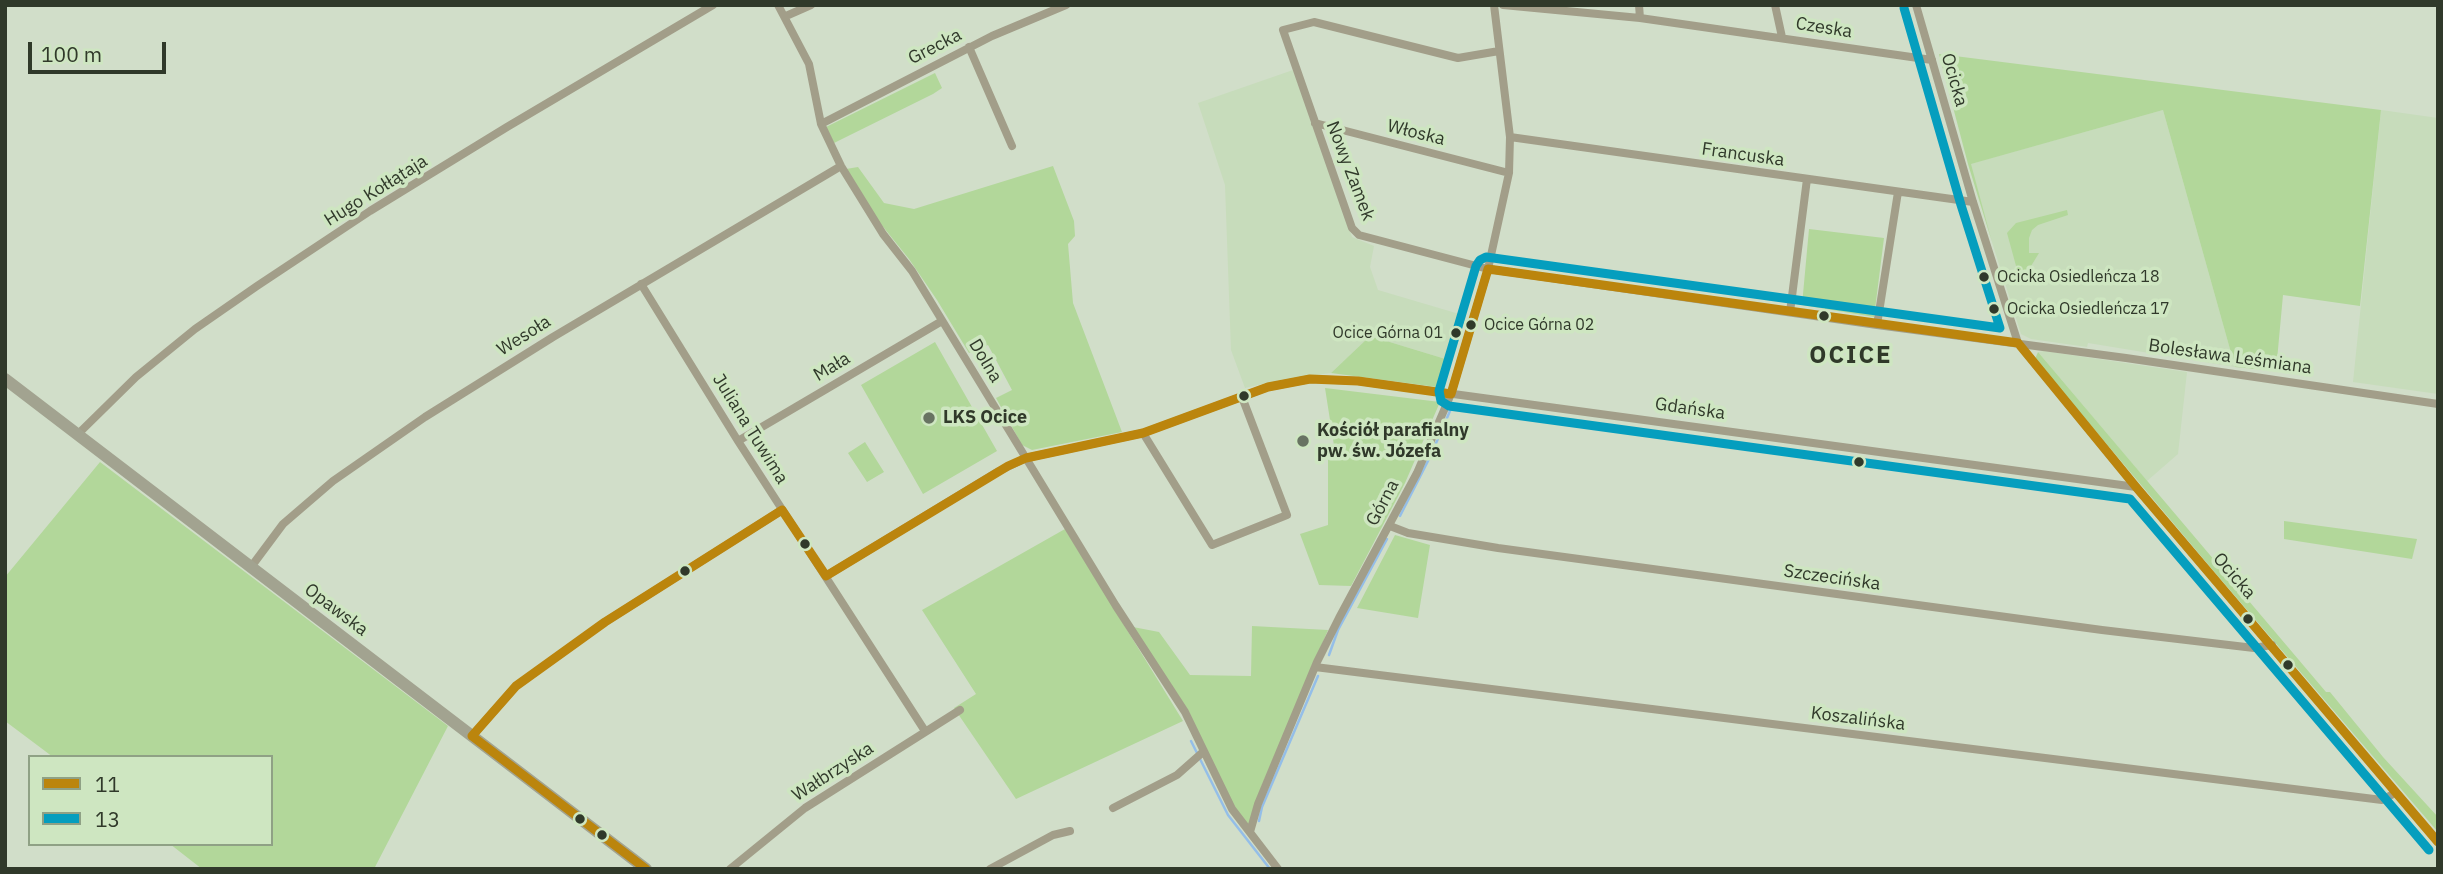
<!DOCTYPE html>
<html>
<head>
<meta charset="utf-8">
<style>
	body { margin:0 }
	#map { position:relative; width:2443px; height:874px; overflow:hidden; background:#d1dec9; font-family:"IBM Plex Sans",sans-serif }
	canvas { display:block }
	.frame { position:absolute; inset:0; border:7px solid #30392a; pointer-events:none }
	.legend { position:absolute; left:28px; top:755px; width:245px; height:91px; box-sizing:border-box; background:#cee6c1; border:2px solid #8fa185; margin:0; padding:9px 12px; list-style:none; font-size:21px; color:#30392a }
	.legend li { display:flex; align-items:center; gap:14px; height:35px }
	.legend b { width:35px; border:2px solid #8fa185 }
	.scale { position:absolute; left:28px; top:42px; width:138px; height:32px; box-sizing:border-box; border:4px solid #30392a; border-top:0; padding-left:9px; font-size:21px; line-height:24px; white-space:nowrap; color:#30392a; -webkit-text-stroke:5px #cee6c1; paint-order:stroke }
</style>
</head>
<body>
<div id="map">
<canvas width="2443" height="874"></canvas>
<div class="frame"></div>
<ul class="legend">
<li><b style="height:9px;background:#bb850d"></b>11</li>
<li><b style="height:9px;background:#059ebe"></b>13</li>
</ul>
<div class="scale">100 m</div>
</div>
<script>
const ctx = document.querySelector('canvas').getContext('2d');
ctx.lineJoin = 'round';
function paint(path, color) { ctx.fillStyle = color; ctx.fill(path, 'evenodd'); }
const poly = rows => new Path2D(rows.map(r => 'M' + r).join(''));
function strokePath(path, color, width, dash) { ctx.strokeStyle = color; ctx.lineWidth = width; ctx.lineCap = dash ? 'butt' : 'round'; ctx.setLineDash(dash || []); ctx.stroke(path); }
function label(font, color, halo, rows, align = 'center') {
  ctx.font = font + ' "IBM Plex Sans",sans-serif'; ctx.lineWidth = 7; ctx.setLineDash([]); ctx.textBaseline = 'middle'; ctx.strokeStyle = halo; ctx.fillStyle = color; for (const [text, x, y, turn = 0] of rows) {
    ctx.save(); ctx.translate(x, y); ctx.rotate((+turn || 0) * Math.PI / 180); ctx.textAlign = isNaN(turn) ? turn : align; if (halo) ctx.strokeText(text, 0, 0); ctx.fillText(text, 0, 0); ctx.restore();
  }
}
const built = poly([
	[1293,70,1352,237,1374,246,1370,267,1378,290,1466,316,1452,361,1370,336,1331,373,1285,379,1245,388,1231,350,1225,185,1198,103],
	[2163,110,2235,367,2088,343,2087,347,2031,339,2021,334,1992,242,1970,164],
	[2381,110,2438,118,2438,394,2353,382],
	[2044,351,2187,372,2178,454,2147,481,2038,352]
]);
const green = poly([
	[1939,54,2381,110,2360,306,2283,295,2276,371,2235,367,2163,110,1971,164,1992,242,1968,164],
	[935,73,942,88,933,94,834,143,826,127],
	[1053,166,1074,221,1075,236,1068,244,1073,303,1122,432,1032,450,1022,445,996,398,1012,390,988,345,969,353,937,300,909,259,876,218,846,169,858,167,884,203,914,209],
	[2067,210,2068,215,2038,225,2032,230,2029,238,2029,253,2039,253,2028,271,2031,282,2021,284,2007,233,2016,223],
	[1809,229,1884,238,1874,317,1802,305],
	[1370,336,1452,361,1444,388,1331,373],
	[935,342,997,451,923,494,861,385],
	[2038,352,2326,692,2330,692,2383,757,2438,817,2438,832,2217,575,2035,359],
	[1325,388,1440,402,1405,483,1351,586,1319,585,1300,534,1328,525,1328,460,1335,452],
	[865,442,884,472,867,482,848,453],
	[100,462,448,726,374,869,202,869,170,844,271,844,271,757,53,757,5,721,5,577],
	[2284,521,2417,539,2412,559,2284,539],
	[1065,529,1183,721,1016,799,954,708,976,694,922,610],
	[1395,535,1430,545,1418,618,1357,608],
	[1252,626,1328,630,1262,785,1249,829,1234,808,1188,710,1133,627,1159,632,1190,675,1251,676]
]);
const stream = poly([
	[1400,516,1430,457,1450,411],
	[1329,655,1338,630,1387,539],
	[1191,741,1228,815,1270,869],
	[1259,821,1262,807,1318,676]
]);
const minor = poly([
	[778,5,809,64,821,124,841,166,883,234,912,271,1116,606,1185,712,1232,809,1278,869],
	[1503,5,1640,18,1932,60],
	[1639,5,1640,18],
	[1775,5,1782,37],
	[1916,5,1973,202,2018,343,2136,487,2438,842],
	[786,16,811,5],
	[969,47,1012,146],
	[1499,51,1458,58,1314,22,1283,30,1352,228,1359,235,1488,269,1877,325,2126,358,2438,404],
	[1315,123,1509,173],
	[821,124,992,36,1066,5],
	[1510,137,1973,202],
	[641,284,738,441,925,731],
	[1790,312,1807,179],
	[1877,325,1898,192],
	[1143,433,1212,545,1287,515,1242,397],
	[78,434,136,377,195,329,257,286,370,211,507,127,713,5],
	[738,441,942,321],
	[1390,526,1408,533,1498,548,2102,630,2254,648,2272,645],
	[251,567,283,524,333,481,425,417,553,337,841,166],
	[826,576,999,471,1026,458,1143,433,1268,387,1310,379,1358,381,2136,487],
	[1315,667,2382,800,2395,793],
	[472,736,516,686,605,622,782,510],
	[1113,808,1177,775,1203,752],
	[1250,832,1258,804,1317,662,1339,618,1417,473,1451,394,1488,269,1509,173,1510,137,1494,5],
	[730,869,805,808,960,710],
	[990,869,1053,835,1070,831]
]);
const primary = poly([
	[5,379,646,869]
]);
const bus1 = poly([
	[1488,269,2018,343],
	[2018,343,2136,487,2438,842],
	[1451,394,1488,269],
	[782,510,826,576],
	[826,576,1008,466,1026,458,1143,433,1268,387,1310,379,1358,381,1451,394],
	[472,736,516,686,605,622,782,510],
	[472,736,646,869]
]);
const bus2 = poly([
	[1904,8,1961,205,2000,328,1486,257,1480,260,1476,266,1439,391,1441,401,1449,406,2130,499,2429,850]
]);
const markers = [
	[1984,277,6,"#30392a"],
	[1994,309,6,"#30392a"],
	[1824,316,6,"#30392a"],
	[1471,325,6,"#30392a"],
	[1456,333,6,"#30392a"],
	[1244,396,6,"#30392a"],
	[929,418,7,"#687362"],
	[1303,441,7,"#687362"],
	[1859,462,6,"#30392a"],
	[805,544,6,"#30392a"],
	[685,571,6,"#30392a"],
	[2248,619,6,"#30392a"],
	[2288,665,6,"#30392a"],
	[580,819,6,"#30392a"],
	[602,835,6,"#30392a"]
];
const busNames = [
	["Ocicka Osiedleńcza 18",1997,277],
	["Ocicka Osiedleńcza 17",2007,309],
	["Ocice Górna 02",1484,325],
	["Ocice Górna 01",1443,333,"right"]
];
const streetNames = [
	["Czeska",1824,28,9],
	["Grecka",935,47,-27],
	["Ocicka",1954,80,74],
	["Włoska",1416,133,14],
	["Francuska",1743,155,8],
	["Nowy Zamek",1350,171,69],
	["Hugo Kołłątaja",376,191,-32],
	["Wesoła",524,336,-32],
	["Bolesława Leśmiana",2230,357,8],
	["Dolna",985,361,59],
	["Mała",832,367,-31],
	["Gdańska",1690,409,8],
	["Juliana Tuwima",750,429,58],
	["Górna",1383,503,-62],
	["Ocicka",2234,576,49],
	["Szczecińska",1832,578,8],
	["Opawska",336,610,37],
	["Koszalińska",1858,719,7],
	["Wałbrzyska",833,772,-33]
];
const poiNames = [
	["LKS Ocice",943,418],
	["Kościół parafialny",1317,431],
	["pw. św. Józefa",1317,452]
];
const districtNames = [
	["OCICE",1851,356]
];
paint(built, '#c7dcbb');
paint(green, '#b2d79a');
strokePath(stream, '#94bee8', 2.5);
strokePath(minor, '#a29e89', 8);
strokePath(primary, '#a2a390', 12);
strokePath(bus1, '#bb850d', 9);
strokePath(bus2, '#059ebe', 9);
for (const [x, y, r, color] of markers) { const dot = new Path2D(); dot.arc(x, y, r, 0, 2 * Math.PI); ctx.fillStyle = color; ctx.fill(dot); strokePath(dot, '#cee6c1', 2.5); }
label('16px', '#30392a', '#cee6c1', busNames, 'left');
label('18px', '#30392a', '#cee6c1', streetNames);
label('bold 18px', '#30392a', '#cee6c1', poiNames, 'left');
ctx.letterSpacing = '2px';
label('bold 24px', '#30392a', '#cee6c1', districtNames);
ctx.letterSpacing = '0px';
</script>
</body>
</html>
